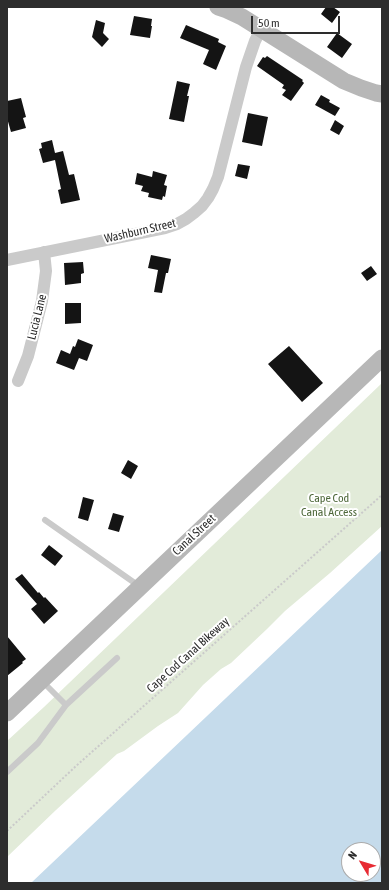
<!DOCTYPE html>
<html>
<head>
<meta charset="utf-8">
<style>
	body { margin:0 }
	#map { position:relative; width:389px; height:890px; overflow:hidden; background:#fff; font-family:"Asap Condensed",sans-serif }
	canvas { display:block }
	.frame { position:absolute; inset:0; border:8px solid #2d2d2d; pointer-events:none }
	.north { position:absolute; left:341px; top:842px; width:40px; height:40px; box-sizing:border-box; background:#fff; border:1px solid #ababab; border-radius:50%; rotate:308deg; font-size:11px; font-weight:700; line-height:16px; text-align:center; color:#2d2d2d }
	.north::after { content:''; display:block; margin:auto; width:14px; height:18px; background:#e72b33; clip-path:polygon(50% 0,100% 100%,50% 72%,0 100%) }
	.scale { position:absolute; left:251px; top:16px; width:89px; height:18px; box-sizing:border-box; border:2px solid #2d2d2d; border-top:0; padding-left:5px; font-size:12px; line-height:14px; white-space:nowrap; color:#2d2d2d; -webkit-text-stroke:3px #fff; paint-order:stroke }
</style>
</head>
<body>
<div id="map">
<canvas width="389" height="890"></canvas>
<div class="frame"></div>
<div class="north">N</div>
<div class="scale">50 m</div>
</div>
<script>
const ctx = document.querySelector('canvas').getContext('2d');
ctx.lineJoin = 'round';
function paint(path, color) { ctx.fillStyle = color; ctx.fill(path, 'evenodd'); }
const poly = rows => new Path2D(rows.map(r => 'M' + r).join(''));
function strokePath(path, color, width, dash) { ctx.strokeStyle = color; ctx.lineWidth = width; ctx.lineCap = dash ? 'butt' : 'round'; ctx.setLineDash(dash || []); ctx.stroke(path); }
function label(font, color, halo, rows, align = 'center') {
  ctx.font = font + ' "Asap Condensed",sans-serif'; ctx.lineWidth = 4; ctx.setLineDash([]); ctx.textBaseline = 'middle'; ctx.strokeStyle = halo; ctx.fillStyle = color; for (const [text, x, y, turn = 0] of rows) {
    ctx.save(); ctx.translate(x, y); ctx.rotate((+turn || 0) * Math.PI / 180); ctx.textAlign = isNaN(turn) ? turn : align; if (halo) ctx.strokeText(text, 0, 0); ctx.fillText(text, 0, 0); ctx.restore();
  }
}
const green = poly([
	[382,383,382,526,330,573,285,611,267,629,231,663,221,669,203,685,178,713,158,726,124,751,117,754,56,810,7,857,7,741,44,707]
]);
const water = poly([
	[382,550,382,883,31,883],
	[349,850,373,850,373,874,349,874]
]);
const building = poly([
	[326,7,333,7,340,12,332,23,321,14],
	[134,16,152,19,151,26,152,26,150,38,130,35],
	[96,20,105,23,103,33,109,39,102,47,92,37],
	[186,25,219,39,218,42,226,46,216,70,203,64,209,50,180,38],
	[337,33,352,44,342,58,327,47],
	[267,56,303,80,302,81,304,83,291,101,282,95,286,90,282,88,284,85,257,66,263,57,265,58],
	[177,81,190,84,187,96,189,96,184,122,169,119],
	[321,95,330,100,329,102,340,108,335,116,315,105],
	[21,98,26,117,23,118,26,128,11,132,7,118,7,101],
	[248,113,268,117,262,146,242,142],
	[335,120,344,126,339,135,330,130],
	[52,140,55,153,63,151,69,175,74,174,80,200,61,204,58,190,61,189,55,160,43,163,39,149,42,148,41,143],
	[238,164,250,166,247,179,235,176],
	[153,171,167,175,164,185,167,186,165,197,163,196,162,200,148,197,149,193,141,191,143,186,135,184,137,173,152,177],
	[151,255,171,259,168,273,166,273,162,293,154,292,158,270,148,268],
	[83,262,84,273,81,274,81,283,65,285,64,263],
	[371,266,377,274,367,281,361,273],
	[65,303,81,303,81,323,65,324],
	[78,339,93,345,87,361,79,358,74,370,56,363,61,350,70,354,73,346,75,347],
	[289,346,323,383,302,402,268,364],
	[128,460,138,466,131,479,121,473],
	[83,497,94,500,88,521,78,518],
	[113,513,124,516,119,532,108,529],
	[49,545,63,556,55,566,41,555],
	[22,574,38,593,39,592,44,598,45,597,58,611,44,624,31,609,37,604,15,579],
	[7,636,26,659,22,662,23,663,7,676]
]);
const path = poly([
	[7,831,76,766,382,495]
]);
const lane = poly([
	[45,520,139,586],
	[42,681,66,705,117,658],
	[7,772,38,743,66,705]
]);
const street = poly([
	[7,260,165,228,177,224,186,219,194,213,202,206,208,198,213,189,218,177,246,67,255,41,261,29],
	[18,381,28,356,42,301,46,271,44,252]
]);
const secondary = poly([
	[218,7,227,10,242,17,344,81,361,88,376,93,382,94],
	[7,713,382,358]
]);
const streetNames = [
	["Washburn Street",140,231,-13],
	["Lucia Lane",37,317,-76],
	["Canal Street",194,535,-43],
	["Cape Cod Canal Bikeway",188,655,-42]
];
const parkNames = [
	["Cape Cod",329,498],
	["Canal Access",329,512]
];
paint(green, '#e2ebd9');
paint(water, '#c5dbeb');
paint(building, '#141414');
strokePath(path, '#cacaca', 2, [2, 2]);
strokePath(lane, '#cacaca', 6);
strokePath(street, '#cacaca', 12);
strokePath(secondary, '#b7b7b7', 17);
label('12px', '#2d2d2d', '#fff', streetNames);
label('12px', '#4e683a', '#fff', parkNames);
</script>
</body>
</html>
